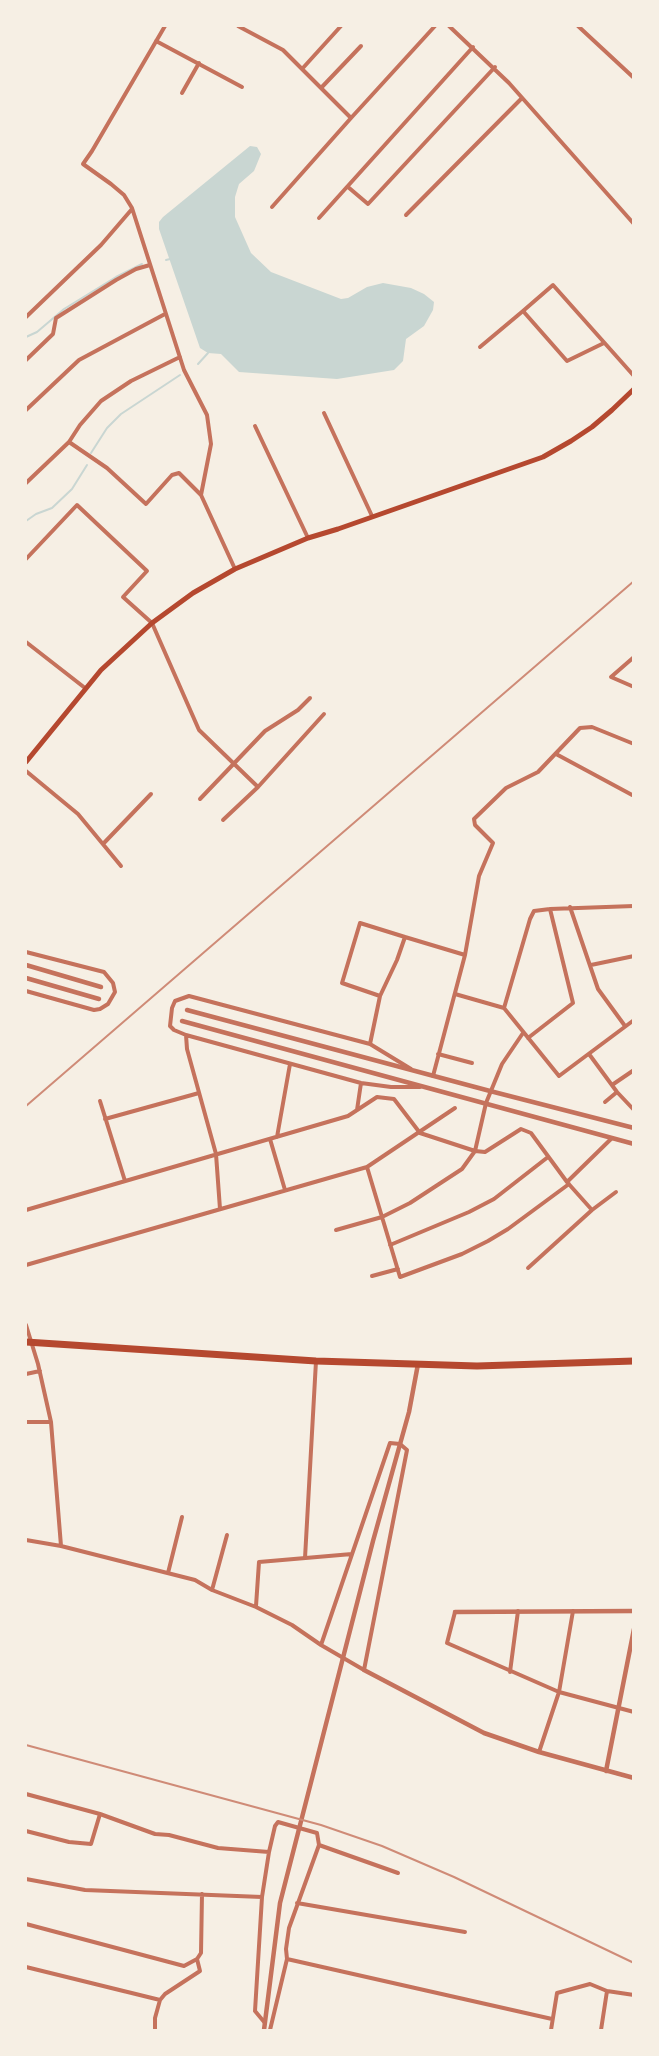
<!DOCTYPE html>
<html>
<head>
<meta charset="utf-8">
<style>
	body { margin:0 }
	#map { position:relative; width:659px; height:2056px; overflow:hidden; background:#f6efe4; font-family:Signika,sans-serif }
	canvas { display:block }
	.frame { position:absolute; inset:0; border:27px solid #f6efe4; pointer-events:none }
</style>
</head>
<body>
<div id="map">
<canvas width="659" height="2056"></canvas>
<div class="frame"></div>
</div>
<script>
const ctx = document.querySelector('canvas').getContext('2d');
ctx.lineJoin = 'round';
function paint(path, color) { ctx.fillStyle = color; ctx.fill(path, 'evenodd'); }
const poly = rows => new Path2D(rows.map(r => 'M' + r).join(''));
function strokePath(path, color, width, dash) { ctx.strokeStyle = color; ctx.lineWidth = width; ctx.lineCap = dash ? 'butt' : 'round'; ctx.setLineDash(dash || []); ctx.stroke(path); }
const water = poly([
	[250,146,257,147,261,154,254,171,239,184,235,197,235,217,251,253,271,272,341,299,348,298,367,287,383,283,411,288,424,294,434,302,433,310,424,326,406,339,403,361,394,370,337,379,239,372,221,354,208,353,200,348,159,229,159,222,163,217]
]);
const stream = poly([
	[166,260,170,259],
	[26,337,37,332,64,309,116,277,142,264],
	[198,364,208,353],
	[91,453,107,428,121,414,180,375],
	[26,521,36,514,52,508,72,489,87,465]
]);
const minor = poly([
	[165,26,92,151,83,164,111,184,124,195,132,208,184,370,207,415,211,444,201,495,235,569],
	[238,26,283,50,351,118,435,26],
	[449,26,509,83,634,224],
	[578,26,634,78],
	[156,41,242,87],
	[302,69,341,26],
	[321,88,361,46],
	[182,93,199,63],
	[348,187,368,204,495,67],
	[272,207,351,118],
	[406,215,522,98],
	[319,218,473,47],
	[26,317,101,245,132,209],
	[604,343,567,361,523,311,553,285,634,376],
	[480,347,523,311],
	[26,360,53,334,56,318,116,280,136,269,150,265],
	[26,410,79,360,165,314],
	[324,413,372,516],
	[255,426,308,538],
	[69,442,107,468,146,504,172,475,179,473,201,495],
	[26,483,69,442,80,425,101,401,131,381,180,357],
	[26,559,77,505,147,571,123,597,152,623,199,730,258,787],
	[26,642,85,688],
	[634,657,611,677,634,687],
	[556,754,634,796],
	[26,771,78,814,121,866],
	[200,799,265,731,298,710,310,698],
	[223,820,258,787,324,714],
	[103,844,151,794],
	[570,907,598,989,625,1026],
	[26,952,104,972,113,983,115,992,108,1004,100,1009,94,1010,26,991],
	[591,965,634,956],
	[455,994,504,1008,559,1076,634,1020],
	[380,996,342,983,360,923,405,937],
	[504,1008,530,919,534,911,550,909],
	[186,1035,187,1049,216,1154,220,1209],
	[528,1038,573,1003,550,909,634,906],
	[370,1044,380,996,397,960,405,937,465,955],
	[438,1054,472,1063],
	[589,1054,617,1092,634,1110],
	[411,1069,370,1044,189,996,175,1001,172,1008,170,1026,174,1030,186,1035,361,1083,391,1087,420,1087],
	[433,1076,465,955,479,876,493,843,475,825,474,819,506,788,538,772,580,728,592,727,634,744],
	[612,1085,634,1070],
	[100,1101,125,1181],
	[605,1102,617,1092],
	[357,1110,361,1083],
	[105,1119,199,1093],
	[277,1137,290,1064],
	[270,1139,285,1190],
	[367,1167,400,1277,462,1254,488,1241,508,1229,569,1184],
	[567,1182,612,1138],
	[26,1210,348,1116,377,1097,394,1099,420,1133,475,1151,485,1152,521,1129,531,1133,567,1182,592,1210],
	[336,1230,382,1217,410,1203,462,1169,475,1151,486,1103,502,1064,523,1033],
	[390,1245,469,1212,494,1199,548,1157],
	[26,1265,367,1167,455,1108],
	[528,1268,592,1210,616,1192],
	[372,1276,398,1269],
	[26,1325,38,1364,51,1422,61,1546],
	[26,1374,40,1371],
	[26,1422,51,1422],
	[26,1540,61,1546,195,1580,212,1590,256,1607,292,1625,321,1645,364,1670,407,1450,400,1444,390,1443,321,1645],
	[305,1558,316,1361],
	[168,1573,182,1517],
	[212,1590,227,1535],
	[256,1606,259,1562,352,1554],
	[455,1612,447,1643,559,1692,634,1712],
	[510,1672,518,1611],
	[539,1752,559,1692,573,1611],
	[26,1794,100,1814,155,1834,169,1835,218,1848,269,1852,262,1897,255,2011,265,2023],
	[26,1831,69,1842,91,1844,100,1814],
	[269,1852,275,1826,278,1822,317,1833,319,1845],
	[26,1879,85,1890,262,1897],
	[297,1903,465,1932],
	[26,1924,184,1966,197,1959,201,1953,202,1894],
	[287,1959,286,1949,289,1928,319,1845,398,1873],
	[26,1967,160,2000],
	[155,2030,155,2018,160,2000,165,1994,200,1971,197,1959],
	[270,2030,287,1959,552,2019],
	[551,2030,557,1993,590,1984,607,1991,634,1995],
	[601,2030,607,1991]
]);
const tertiary = poly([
	[26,965,101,987],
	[26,978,99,999],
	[187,1010,490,1091,634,1128],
	[182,1021,634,1144],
	[455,1612,634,1611],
	[364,1670,484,1733,539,1752,634,1778],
	[606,1771,634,1629],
	[264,2030,280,1903,373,1541,409,1412,418,1364]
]);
const secondary = poly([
	[26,762,101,670,152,623,193,593,235,569,308,538,338,529,543,457,571,441,592,427,612,410,634,389]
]);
const trunk = poly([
	[26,1342,316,1361,477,1366,634,1361]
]);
const rail = poly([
	[26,1106,634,581],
	[26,1745,321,1825,382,1846,454,1877,634,1963]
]);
paint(water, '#c9d6d2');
strokePath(stream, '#c9d6d2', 2);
strokePath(minor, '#c5725c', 4);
strokePath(tertiary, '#c5725c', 4.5);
strokePath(secondary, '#b5482f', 5);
strokePath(trunk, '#b5482f', 7);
strokePath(rail, '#cf8b77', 2);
</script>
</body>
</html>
